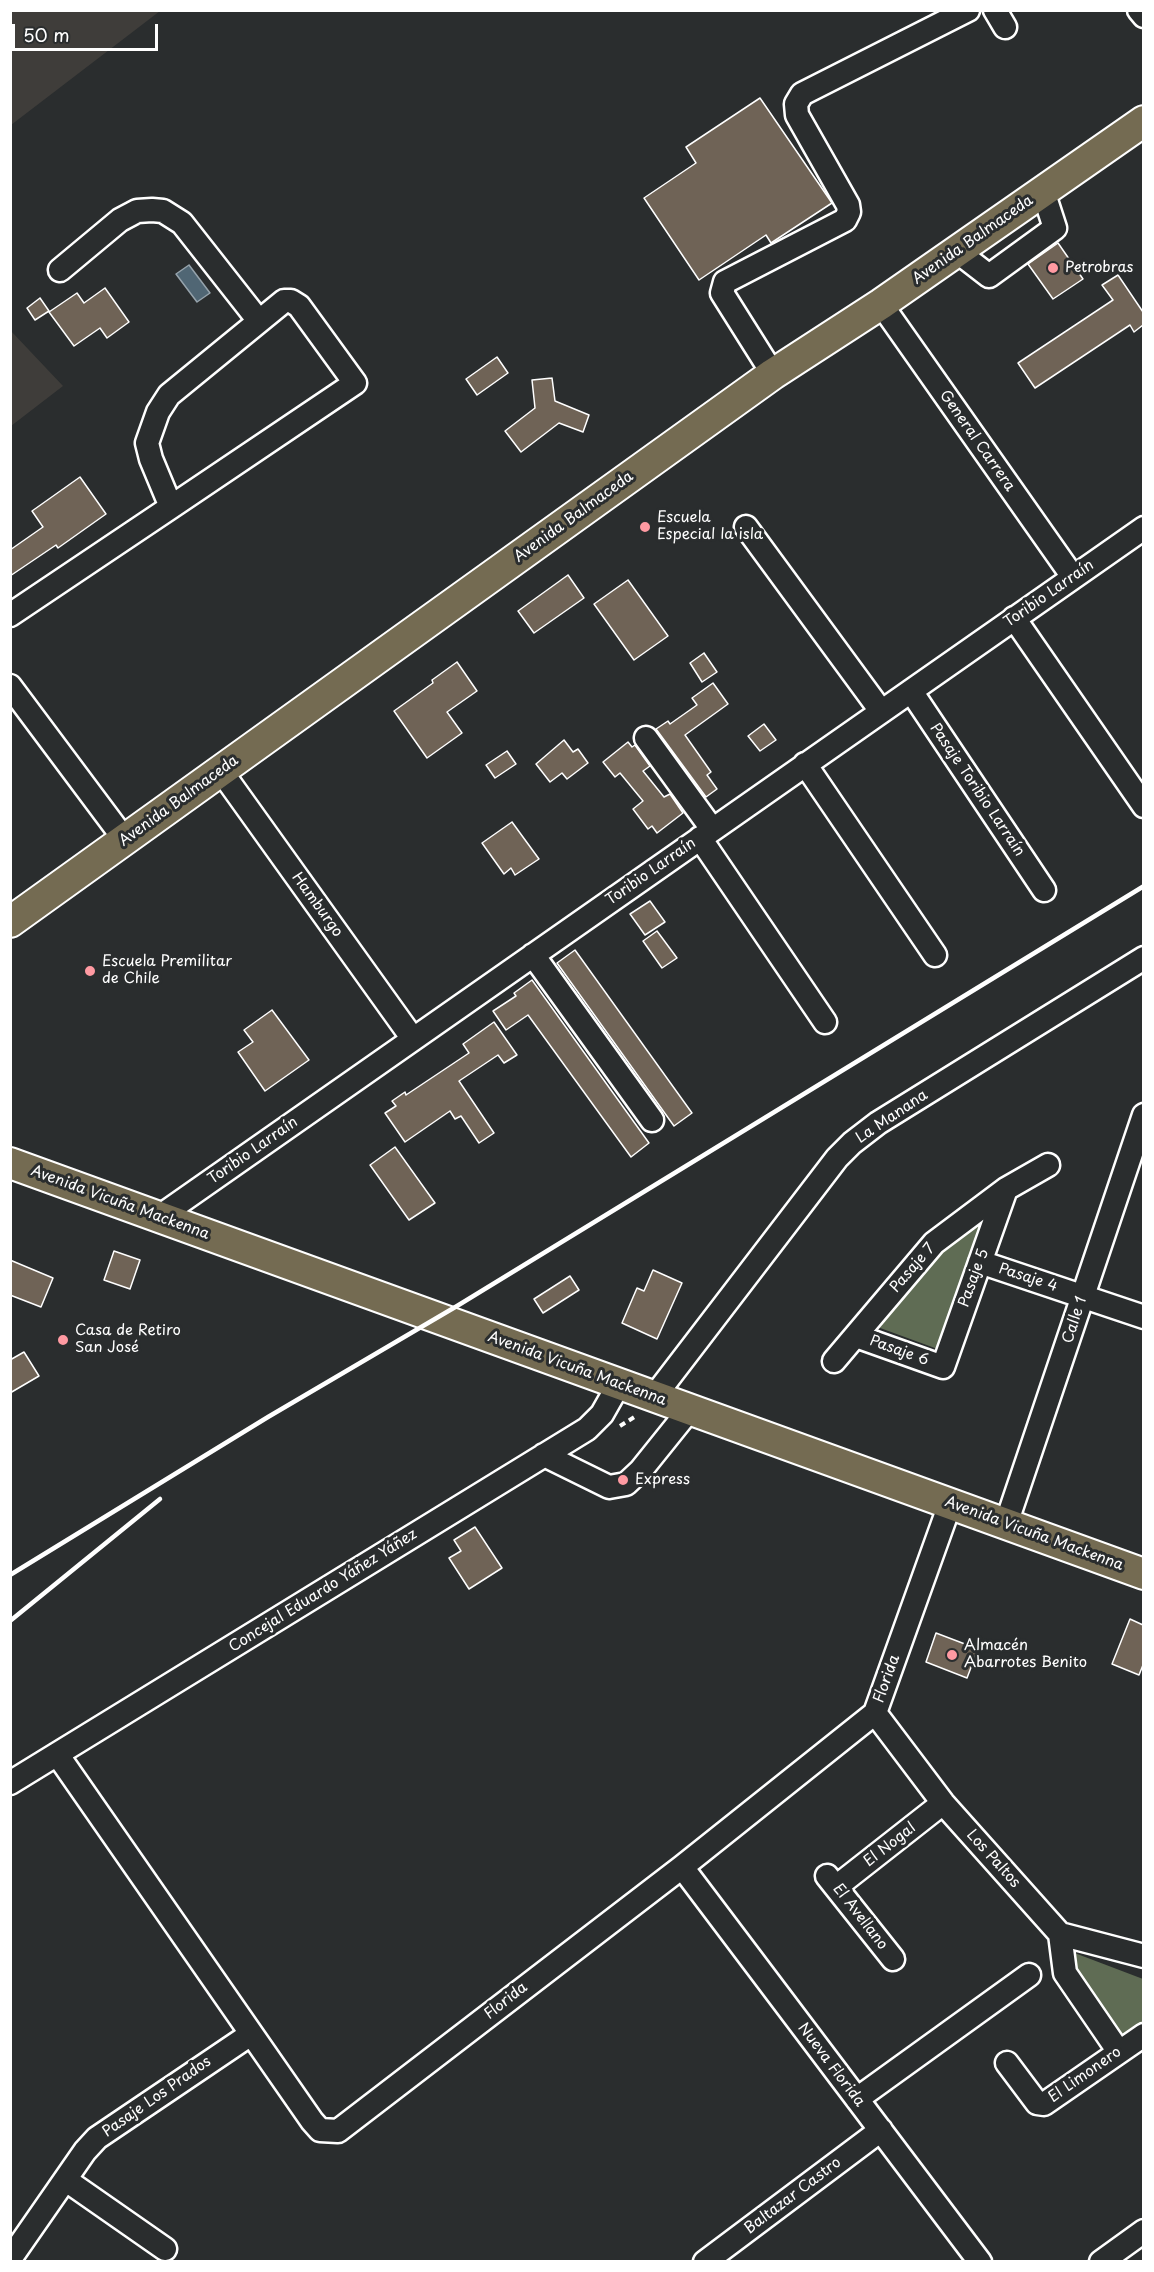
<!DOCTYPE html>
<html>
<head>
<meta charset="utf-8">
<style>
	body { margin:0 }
	#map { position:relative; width:1154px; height:2272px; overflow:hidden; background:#2a2d2e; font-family:"Playpen Sans",sans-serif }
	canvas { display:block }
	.frame { position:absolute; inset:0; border:12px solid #fff; pointer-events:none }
	.scale { position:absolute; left:12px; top:24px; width:146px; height:27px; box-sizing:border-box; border:3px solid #fff; border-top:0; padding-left:8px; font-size:18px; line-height:21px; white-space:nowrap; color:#fff; -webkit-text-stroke:4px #2a2d2e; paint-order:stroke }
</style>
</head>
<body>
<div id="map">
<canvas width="1154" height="2272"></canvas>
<div class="frame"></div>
<div class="scale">50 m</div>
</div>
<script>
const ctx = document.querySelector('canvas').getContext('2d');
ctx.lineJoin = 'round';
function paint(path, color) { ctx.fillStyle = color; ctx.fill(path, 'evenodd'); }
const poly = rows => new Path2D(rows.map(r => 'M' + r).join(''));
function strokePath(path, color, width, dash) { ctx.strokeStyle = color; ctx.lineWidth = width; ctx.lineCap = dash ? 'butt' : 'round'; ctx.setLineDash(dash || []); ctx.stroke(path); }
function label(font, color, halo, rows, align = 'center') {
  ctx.font = font + ' "Playpen Sans",sans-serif'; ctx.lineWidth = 6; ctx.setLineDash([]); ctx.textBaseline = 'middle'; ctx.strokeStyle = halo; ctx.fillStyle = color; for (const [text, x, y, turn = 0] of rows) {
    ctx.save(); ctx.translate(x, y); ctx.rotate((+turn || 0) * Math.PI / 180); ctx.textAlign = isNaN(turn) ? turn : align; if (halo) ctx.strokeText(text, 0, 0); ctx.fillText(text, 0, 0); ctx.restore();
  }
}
const built = poly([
	[11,10,160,10,160,11,11,125],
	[11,331,63,386,11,426]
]);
const green = poly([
	[996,1205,943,1351,872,1325,935,1249],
	[1072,1952,1143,1979,1143,2041,1129,2051,1068,1966]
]);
const water = poly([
	[189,265,210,293,197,302,176,274,189,265]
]);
const building = poly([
	[760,98,832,203,771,243,766,235,699,280,644,198,696,163,686,147,760,98],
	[1058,243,1083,279,1053,299,1028,264,1058,243],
	[1118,275,1143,312,1143,325,1134,332,1130,325,1035,388,1018,363,1113,300,1102,285,1118,275],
	[105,288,129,322,107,338,100,328,74,346,49,312,77,293,84,303,105,288],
	[40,298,49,311,35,320,27,308,40,298],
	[497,357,508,373,477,395,466,379,497,357],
	[552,378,555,401,589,415,583,432,559,423,521,452,505,431,535,408,532,380,552,378],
	[80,477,106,514,58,548,56,545,10,576,10,550,43,527,32,511,80,477],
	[568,575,584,598,534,633,518,611,568,575],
	[628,580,668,636,634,660,594,604,628,580],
	[704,653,717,672,702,682,690,663,704,653],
	[457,662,477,691,447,712,462,733,427,758,394,711,433,683,432,680,457,662],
	[713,683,728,704,685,735,711,772,707,775,717,789,706,797,656,729,668,721,670,724,697,705,692,698,713,683],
	[764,724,776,740,760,751,748,736,764,724],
	[564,740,573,752,578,749,588,763,567,779,562,773,550,782,536,764,564,740],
	[628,742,632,747,635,745,650,766,643,771,664,797,670,794,683,813,657,833,652,826,648,829,633,809,643,801,620,773,615,777,603,762,628,742],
	[507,751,516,764,495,778,486,765,507,751],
	[512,822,539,859,515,875,511,868,504,874,482,843,512,822],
	[650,901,665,922,645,935,630,914,650,901],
	[657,931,677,958,662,968,643,941,657,931],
	[575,950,692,1113,674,1126,557,963,575,950],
	[532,980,649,1143,631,1157,528,1015,506,1030,493,1011,516,996,514,993,532,980],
	[272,1010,309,1060,265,1091,238,1052,253,1042,244,1030,272,1010],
	[494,1022,517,1055,504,1063,498,1055,459,1081,494,1133,479,1143,461,1116,455,1119,450,1111,405,1142,385,1113,396,1106,392,1101,405,1092,406,1095,469,1053,463,1044,494,1022],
	[395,1147,435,1203,409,1220,370,1165,395,1147],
	[114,1251,140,1260,130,1289,104,1280,114,1251],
	[10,1260,53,1278,41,1307,10,1295,10,1260],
	[653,1270,682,1283,657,1339,622,1323,637,1288,644,1291,653,1270],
	[570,1276,579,1290,543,1313,534,1299,570,1276],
	[24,1352,39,1376,10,1393,10,1360,24,1352],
	[475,1527,502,1568,469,1589,449,1558,461,1551,454,1540,475,1527],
	[1130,1619,1143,1625,1143,1665,1139,1675,1112,1664,1130,1619],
	[936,1633,978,1649,967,1678,926,1662,936,1633]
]);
const path = poly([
	[620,1426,636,1416]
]);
const minor = poly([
	[995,10,1005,27],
	[1139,10,1144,16],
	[958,252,989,276,1055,228,1043,191],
	[60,270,120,220,137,211,152,210,163,211,182,223,259,321],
	[881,304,1073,577],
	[773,374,722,293,725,282,845,220,849,212,848,205,797,115,796,104,802,94,968,10],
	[746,527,881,711],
	[10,615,171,507,355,383,299,306,291,301,284,301,169,395,158,412,147,443,151,459,171,507],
	[1014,618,1144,806],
	[10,686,125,840],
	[911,691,1044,890],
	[646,738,712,829],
	[805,764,935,955],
	[221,771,413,1039],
	[700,838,825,1022],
	[533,955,652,1120],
	[159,1217,1144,528],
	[980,1262,1144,1317],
	[856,1336,943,1367,1006,1189],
	[834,1361,934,1243,1006,1189,1048,1165],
	[654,1397,837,1158,852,1143,878,1123,1144,958],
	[544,1455,609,1487,626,1484,641,1470,690,1409],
	[1006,1524,1144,1115],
	[875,1713,943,1803,1060,1934,1144,1956],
	[57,1754,312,2121,320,2130,338,2131,682,1867,875,1713,950,1504],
	[10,1783,587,1429,602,1414,619,1384],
	[682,1867,980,2262],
	[827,1876,893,1959],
	[836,1887,943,1803],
	[1060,1934,1065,1973,1119,2052],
	[1007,2063,1037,2103,1044,2104,1144,2035],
	[857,2099,1029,1975],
	[66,2180,165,2249],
	[10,2259,85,2151,97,2138,251,2034],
	[705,2262,881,2130],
	[1101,2262,1144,2231]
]);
const major = poly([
	[10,922,773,374,881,304,1144,121],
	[10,1163,1144,1574]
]);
const rail = poly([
	[10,1575,268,1417,457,1306,1144,886],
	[10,1621,160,1499]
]);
const markers = [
	[1053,268,6,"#ff9aa2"],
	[645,527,6,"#ff9aa2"],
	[90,971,6,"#ff9aa2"],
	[63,1340,6,"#ff9aa2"],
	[623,1480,6,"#ff9aa2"],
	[952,1655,6,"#ff9aa2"]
];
const streetNames = [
	["Avenida Balmaceda",973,240,-35],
	["General Carrera",977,441,55],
	["Avenida Balmaceda",574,517,-36],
	["Toribio Larraín",1049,594,-35],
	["Pasaje Toribio Larraín",977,790,56],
	["Avenida Balmaceda",179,801,-36],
	["Toribio Larraín",651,872,-35],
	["Hamburgo",317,905,54],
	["La Manana",892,1117,-34],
	["Toribio Larraín",253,1151,-35],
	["Avenida Vicuña Mackenna",120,1203,20],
	["Pasaje 7",913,1268,-49],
	["Pasaje 5",974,1278,-70],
	["Pasaje 4",1028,1278,18],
	["Calle 1",1075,1320,-72],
	["Pasaje 6",899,1351,20],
	["Avenida Vicuña Mackenna",577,1369,20],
	["Avenida Vicuña Mackenna",1034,1534,20],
	["Concejal Eduardo Yáñez Yáñez",323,1591,-32],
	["Florida",887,1679,-70],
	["El Nogal",890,1845,-38],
	["Los Paltos",993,1859,48],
	["El Avellano",860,1917,52],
	["Florida",506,2001,-38],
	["Nueva Florida",831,2065,53],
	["El Limonero",1085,2075,-35],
	["Pasaje Los Prados",157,2097,-35],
	["Baltazar Castro",793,2196,-37]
];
const poiNames = [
	["Petrobras",1065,268],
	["Escuela",657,518],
	["Especial la isla",657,535],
	["Escuela Premilitar",102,962],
	["de Chile",102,979],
	["Casa de Retiro",75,1331],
	["San José",75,1348],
	["Express",635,1480],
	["Almacén",964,1646],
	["Abarrotes Benito",964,1663]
];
paint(built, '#3f3d3a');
paint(green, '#5f6c54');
paint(water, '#506674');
strokePath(water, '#96a3ac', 1.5);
paint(building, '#6f6356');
strokePath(building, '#fff', 1.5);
strokePath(minor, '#fff', 27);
strokePath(major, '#fff', 34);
strokePath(path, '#fff', 4, [6, 4.5]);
strokePath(minor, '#2a2d2e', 22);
strokePath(major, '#746b52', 30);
strokePath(rail, '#fff', 4.5);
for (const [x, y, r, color] of markers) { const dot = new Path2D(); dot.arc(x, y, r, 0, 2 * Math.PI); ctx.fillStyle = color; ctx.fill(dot); strokePath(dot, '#2a2d2e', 2); }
label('15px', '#fff', '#2a2d2e', streetNames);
label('15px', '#fff', '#2a2d2e', poiNames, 'left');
</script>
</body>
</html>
